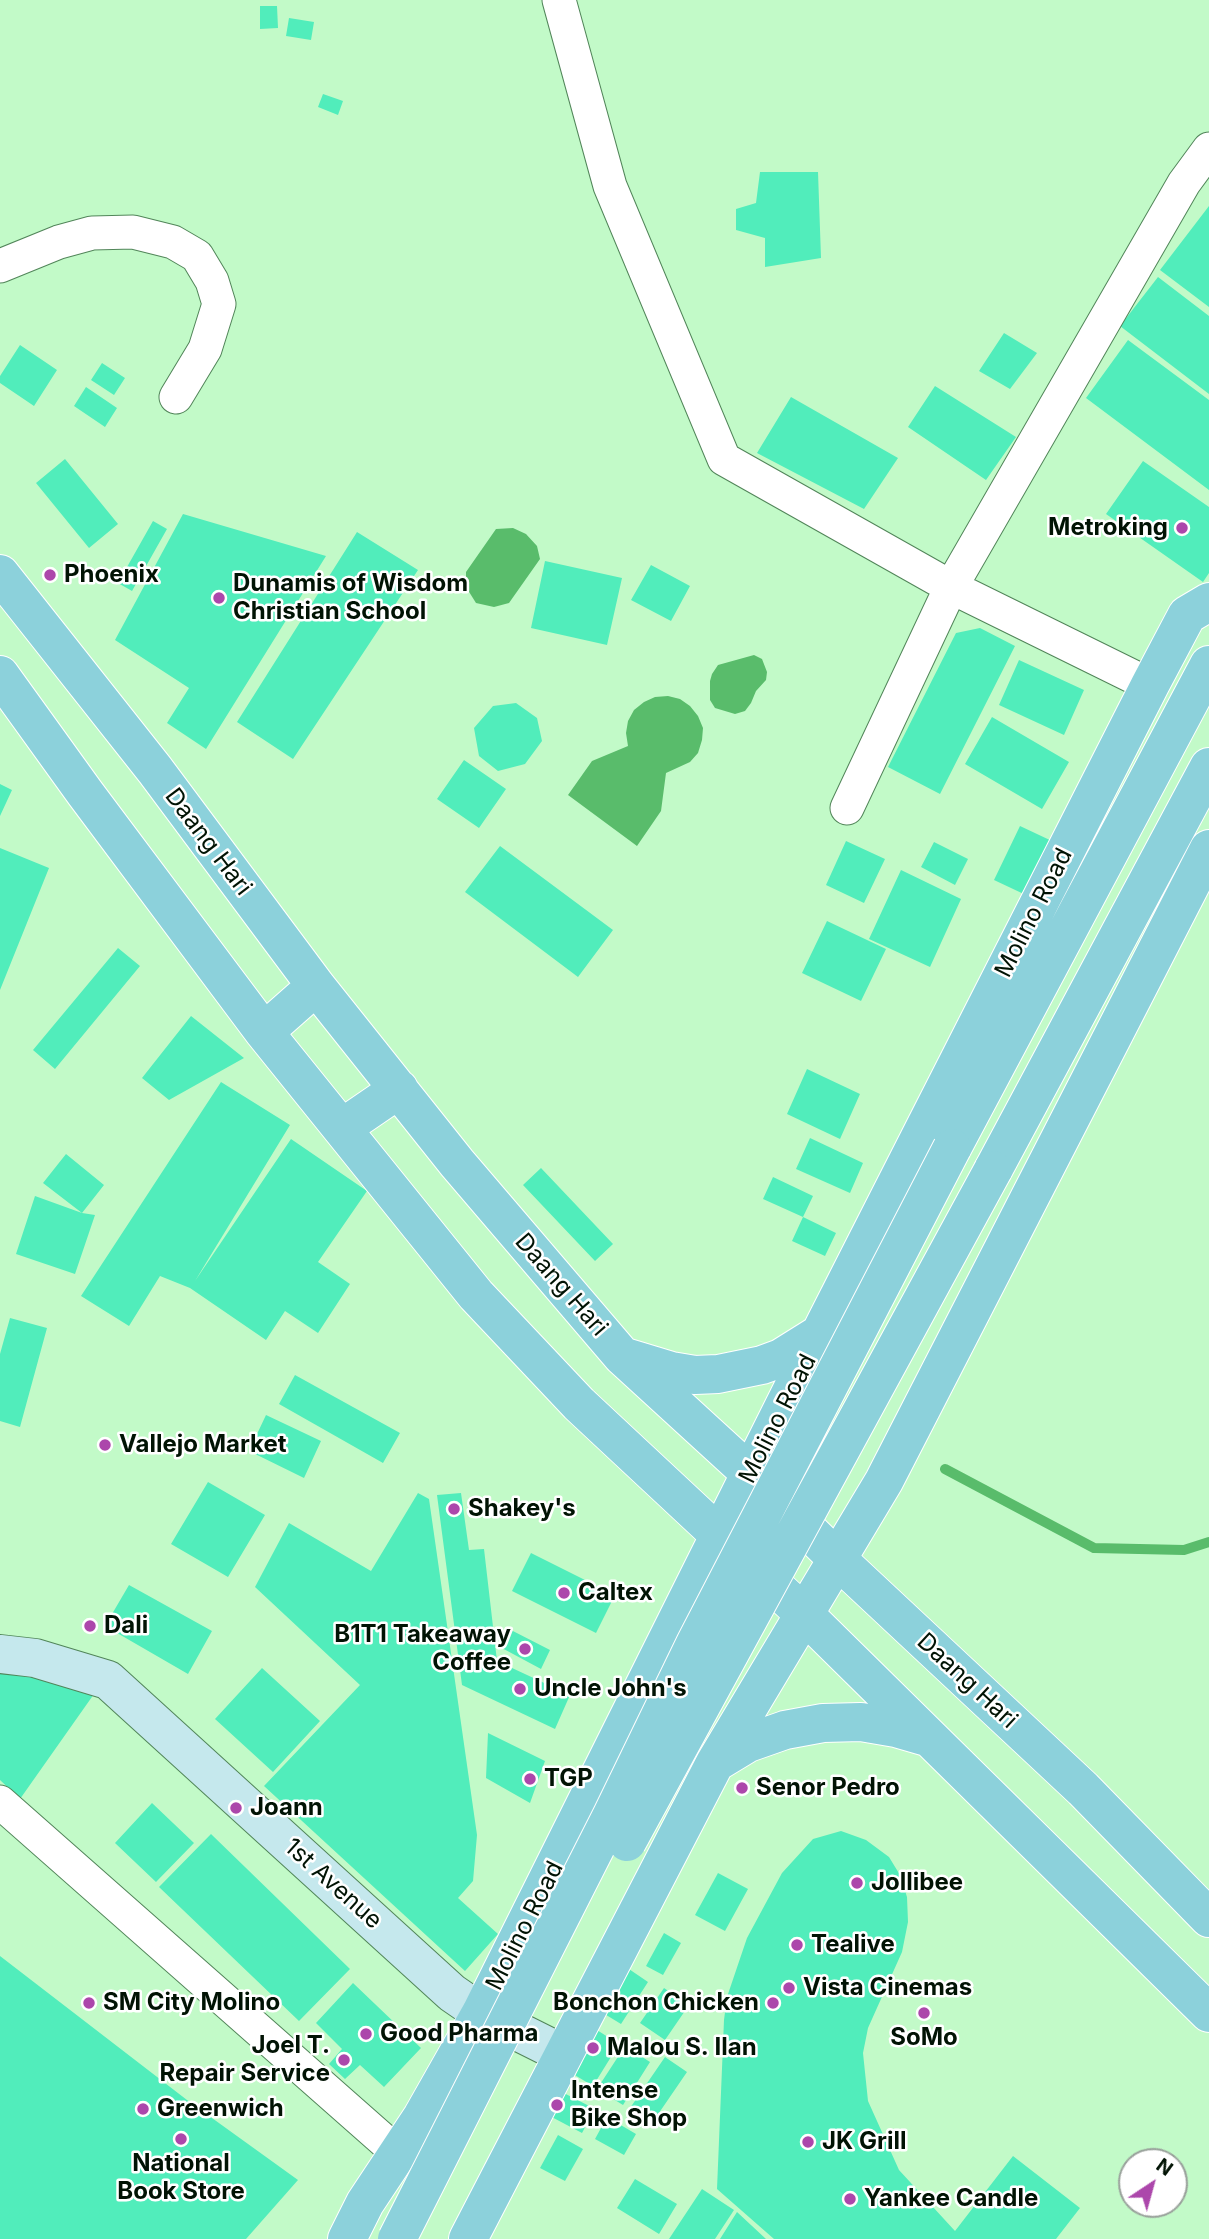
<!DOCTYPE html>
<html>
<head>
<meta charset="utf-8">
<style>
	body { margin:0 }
	#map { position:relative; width:1209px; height:2239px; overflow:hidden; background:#c2fac8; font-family:Inter,sans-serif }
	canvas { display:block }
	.north { position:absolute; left:1118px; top:2148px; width:70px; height:70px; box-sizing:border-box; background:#fff; border:2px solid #99a19b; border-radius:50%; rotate:36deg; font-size:19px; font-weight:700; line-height:28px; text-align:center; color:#011304 }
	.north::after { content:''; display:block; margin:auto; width:24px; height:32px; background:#ac47ab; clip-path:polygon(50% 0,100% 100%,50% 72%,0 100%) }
</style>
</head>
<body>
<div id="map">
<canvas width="1209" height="2239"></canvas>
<div class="north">N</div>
</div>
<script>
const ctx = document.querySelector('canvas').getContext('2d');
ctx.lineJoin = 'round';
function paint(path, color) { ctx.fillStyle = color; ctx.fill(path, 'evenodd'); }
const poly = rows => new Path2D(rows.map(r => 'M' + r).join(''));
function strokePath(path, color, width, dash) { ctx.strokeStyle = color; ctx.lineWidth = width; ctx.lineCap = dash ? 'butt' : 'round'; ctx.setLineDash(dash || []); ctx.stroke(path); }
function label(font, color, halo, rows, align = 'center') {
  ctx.font = font + ' Inter,sans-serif'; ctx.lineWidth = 5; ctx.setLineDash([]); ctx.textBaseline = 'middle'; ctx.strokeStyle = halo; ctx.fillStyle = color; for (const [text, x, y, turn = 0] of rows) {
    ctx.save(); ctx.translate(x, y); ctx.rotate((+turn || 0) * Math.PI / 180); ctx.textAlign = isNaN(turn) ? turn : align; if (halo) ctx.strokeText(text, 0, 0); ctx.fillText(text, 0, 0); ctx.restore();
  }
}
const water = poly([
	[513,528,526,534,537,546,540,559,509,603,494,607,476,603,466,587,466,572,496,529],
	[754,655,762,659,767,672,766,680,756,691,751,703,745,711,735,714,715,708,710,700,710,681,712,674,718,665],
	[668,696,680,699,690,706,698,716,703,728,702,740,698,753,690,762,666,773,661,811,637,846,568,795,592,761,628,746,626,733,628,721,634,710,644,702,655,697]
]);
const stream = poly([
	[945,1469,1094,1548,1184,1550,1209,1542]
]);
const building = poly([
	[260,6,277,6,278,28,260,29],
	[289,18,314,22,311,40,286,36],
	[323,94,343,101,338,115,318,107],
	[760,172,818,172,821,258,765,267,765,238,736,230,736,209,756,203],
	[1209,206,1209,307,1160,270],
	[1158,277,1209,316,1209,394,1120,326],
	[1004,333,1037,353,1010,389,979,371],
	[1128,340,1209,400,1209,490,1086,398],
	[20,345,57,370,34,406,0,383,0,376],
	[102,363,125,378,114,395,91,380],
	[935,386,1016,437,986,480,908,427],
	[86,387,117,408,105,427,74,406],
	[791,397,898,458,864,509,757,453],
	[65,459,118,524,89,548,36,483],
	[1143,461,1209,507,1209,573,1203,582,1106,514],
	[183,514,326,556,206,749,167,723,189,688,115,640],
	[153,521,167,529,132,591,118,583],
	[357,532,418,570,293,759,237,722],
	[545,561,622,578,607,645,531,628],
	[651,565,690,586,671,621,631,600],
	[980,628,1015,646,940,794,888,767,956,633],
	[1019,660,1084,690,1064,735,999,705],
	[516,703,537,718,542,741,525,764,498,771,479,756,474,728,493,706],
	[992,717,1069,762,1042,809,965,764],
	[464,760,506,789,479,828,437,799],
	[0,784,12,790,0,816],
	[1020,826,1054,842,1028,896,994,880],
	[846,841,885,859,864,903,826,885],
	[934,842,968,859,955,885,921,867],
	[500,846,613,930,578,977,465,892],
	[0,848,49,868,0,990],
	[901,870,961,899,930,967,869,939],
	[827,921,886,949,861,1001,802,973],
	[118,948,140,966,55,1069,33,1050],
	[191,1016,244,1058,169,1100,142,1078],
	[807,1069,860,1094,840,1139,787,1114],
	[221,1082,290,1125,195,1281,291,1139,367,1191,318,1262,350,1284,318,1333,285,1311,266,1340,190,1288,160,1276,129,1326,81,1296],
	[810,1138,863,1163,850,1193,796,1169],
	[66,1154,104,1185,82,1213,43,1183],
	[541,1168,613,1244,595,1261,523,1185],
	[773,1177,813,1196,803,1217,763,1199],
	[35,1196,82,1213,95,1215,75,1274,16,1254],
	[803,1217,836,1233,825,1256,792,1241],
	[10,1318,47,1328,20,1427,0,1421,0,1354],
	[295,1375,400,1433,383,1463,279,1404],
	[266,1415,321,1441,304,1478,249,1451],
	[208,1482,265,1515,228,1577,171,1544],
	[418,1493,429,1499,477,1835,473,1881,458,1898,498,1934,465,1971,264,1786,360,1685,255,1587,289,1523,371,1571],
	[461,1493,469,1550,484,1549,497,1661,570,1695,555,1729,462,1685,437,1495],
	[531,1553,615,1595,596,1633,512,1591],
	[129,1585,212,1631,188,1674,105,1626],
	[509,1629,550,1650,541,1669,500,1647],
	[0,1668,94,1694,20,1799,0,1780],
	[262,1668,320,1721,273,1772,215,1719],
	[488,1733,545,1761,530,1803,486,1778],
	[152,1803,194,1843,156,1882,115,1843],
	[841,1831,866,1840,889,1857,900,1875,907,1897,908,1922,902,1952,868,2028,863,2053,868,2101,899,2170,955,2231,1013,2156,1080,2208,1056,2239,774,2239,717,2189,724,2020,727,1997,747,1938,782,1873,813,1839],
	[211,1834,350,1969,299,2021,159,1887],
	[718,1873,748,1889,725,1931,695,1915],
	[664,1933,681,1943,663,1975,646,1966],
	[0,1956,187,2100,298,2180,246,2239,0,2239],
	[626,1967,648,1982,621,2024,598,2010],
	[353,1983,421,2048,384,2087,360,2065,345,2079,329,2064,342,2049,316,2023],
	[664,1988,689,2005,665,2040,640,2023],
	[589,2025,619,2044,593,2086,563,2068],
	[625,2046,650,2062,623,2105,597,2089],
	[665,2057,687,2072,650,2126,628,2111],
	[558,2090,595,2109,582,2133,546,2114],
	[607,2117,636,2134,624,2155,595,2139],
	[558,2135,583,2149,565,2181,540,2168],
	[635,2179,677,2204,659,2234,617,2208],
	[702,2189,734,2210,715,2239,669,2239],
	[737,2212,766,2239,720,2239]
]);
const street = poly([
	[559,0,610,186,724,459,951,587,1150,685],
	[0,266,59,242,92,233,133,232,173,242,197,256,212,281,219,304,205,349,176,397],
	[847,808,951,587,1184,183,1209,149],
	[0,1802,399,2154]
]);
const secondary = poly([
	[0,1654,35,1658,108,1680,452,1993,481,2013,563,2054]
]);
const primary = poly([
	[0,574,155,770,316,986,457,1163,622,1356,751,1474,837,1559,1083,1789,1209,1918],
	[0,675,85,793,264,1032,476,1295,579,1404,803,1613,1209,2013],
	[264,1032,316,986],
	[342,1128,399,1089],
	[952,1148,1209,665],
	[993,1170,1209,767],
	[628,1358,671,1371,695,1375,718,1374,762,1365,781,1358,821,1333],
	[715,1763,748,1743,785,1730,823,1723,861,1722,896,1728,927,1737],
	[347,2239,365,2203,422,2117,481,2013,825,1324,1150,685,1187,615,1209,602],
	[468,2239,715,1763,884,1481,1209,849]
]);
const primaryBridge = poly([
	[627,1842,993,1170],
	[397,2239,612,1815,695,1644,952,1148]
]);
const markers = [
	[1182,528,7,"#ac47ab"],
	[50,575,7,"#ac47ab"],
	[219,598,7,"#ac47ab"],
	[105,1445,7,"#ac47ab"],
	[454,1509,7,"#ac47ab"],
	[564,1593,7,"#ac47ab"],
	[90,1626,7,"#ac47ab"],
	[525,1649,7,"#ac47ab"],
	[520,1689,7,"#ac47ab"],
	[530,1779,7,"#ac47ab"],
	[742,1788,7,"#ac47ab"],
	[236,1808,7,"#ac47ab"],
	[857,1883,7,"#ac47ab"],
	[797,1945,7,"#ac47ab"],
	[789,1988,7,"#ac47ab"],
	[89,2003,7,"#ac47ab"],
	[773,2003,7,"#ac47ab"],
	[924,2013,7,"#ac47ab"],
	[366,2034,7,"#ac47ab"],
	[593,2048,7,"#ac47ab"],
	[344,2060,7,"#ac47ab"],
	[557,2105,7,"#ac47ab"],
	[143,2109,7,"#ac47ab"],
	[181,2139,7,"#ac47ab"],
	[808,2142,7,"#ac47ab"],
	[850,2199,7,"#ac47ab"]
];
const poiNames = [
	["Metroking",1168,528,"right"],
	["Phoenix",64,575],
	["Dunamis of Wisdom",233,584],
	["Christian School",233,612],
	["Vallejo Market",119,1445],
	["Shakey's",468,1509],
	["Caltex",578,1593],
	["Dali",104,1626],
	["B1T1 Takeaway",511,1635,"right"],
	["Coffee",511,1663,"right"],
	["Uncle John's",534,1689],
	["TGP",544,1779],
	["Senor Pedro",756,1788],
	["Joann",250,1808],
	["Jollibee",871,1883],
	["Tealive",811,1945],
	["Vista Cinemas",803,1988],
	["SM City Molino",103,2003],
	["Bonchon Chicken",759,2003,"right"],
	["Good Pharma",380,2034],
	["SoMo",924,2038,"center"],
	["Joel T.",330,2046,"right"],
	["Repair Service",330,2074,"right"],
	["Malou S. Ilan",607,2048],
	["Intense",571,2091],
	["Bike Shop",571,2119],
	["Greenwich",157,2109],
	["JK Grill",822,2142],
	["National",181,2164,"center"],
	["Book Store",181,2192,"center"],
	["Yankee Candle",864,2199]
];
const streetNames = [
	["Daang Hari",208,842,53],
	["Molino Road",1034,913,-63],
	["Daang Hari",561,1285,49],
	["Molino Road",778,1419,-63],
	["Daang Hari",967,1681,43],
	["1st Avenue",333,1884,42],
	["Molino Road",525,1926,-63]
];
paint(water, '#59bc6b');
strokePath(stream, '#59bc6b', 10);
paint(building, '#51edbb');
strokePath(street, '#518559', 35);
strokePath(secondary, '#518559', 40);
strokePath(primary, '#fff', 40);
strokePath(street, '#fff', 33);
strokePath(secondary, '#c5e8ed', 38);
strokePath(primary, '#8cd1db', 38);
strokePath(primaryBridge, '#fff', 40, []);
strokePath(primaryBridge, '#8cd1db', 38);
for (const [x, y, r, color] of markers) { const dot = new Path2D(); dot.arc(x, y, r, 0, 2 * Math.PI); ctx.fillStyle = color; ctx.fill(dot); strokePath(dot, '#fff', 2.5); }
label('bold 24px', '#011304', '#fff', poiNames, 'left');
label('24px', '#011304', '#fff', streetNames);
</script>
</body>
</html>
